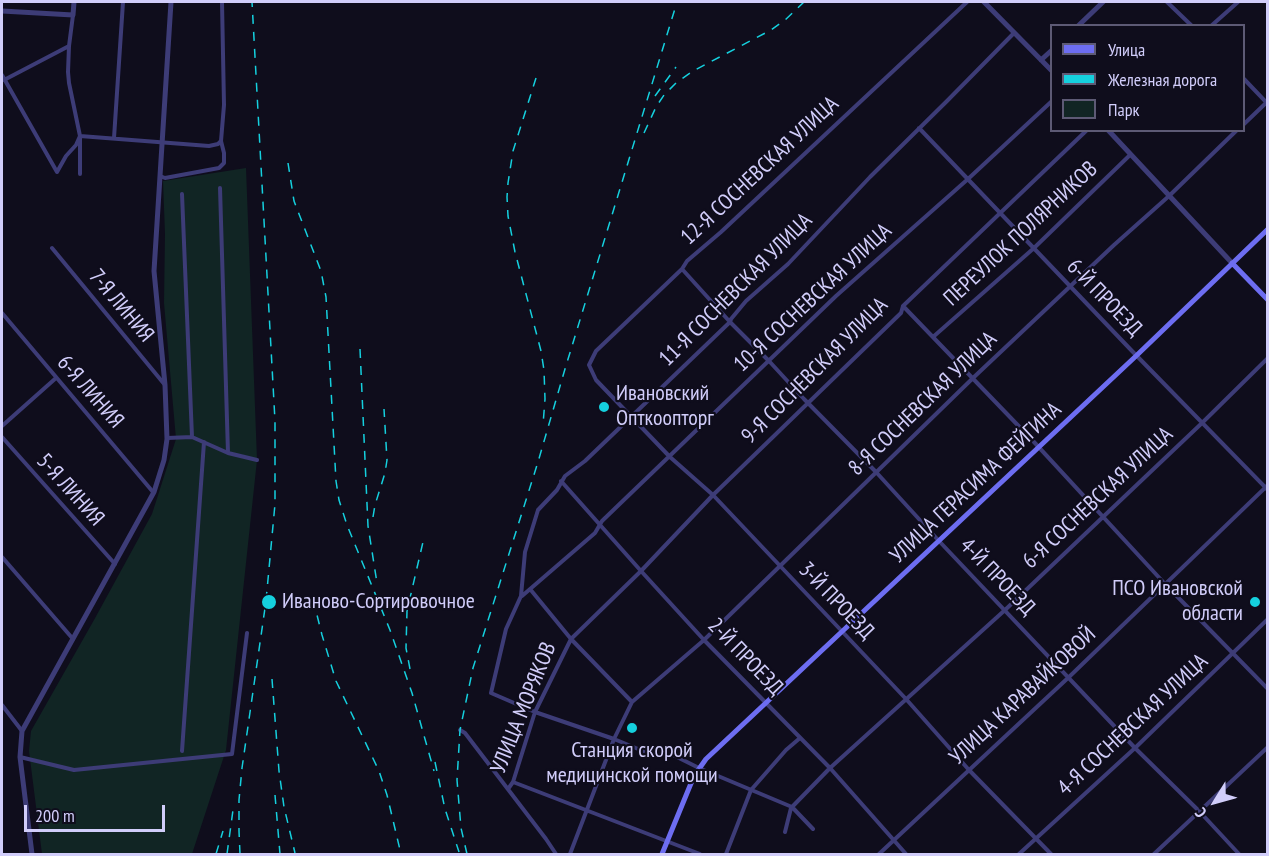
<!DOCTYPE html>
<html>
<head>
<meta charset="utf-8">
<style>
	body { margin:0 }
	#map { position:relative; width:1269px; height:856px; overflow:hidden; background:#0f0d1c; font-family:"PT Sans Narrow",sans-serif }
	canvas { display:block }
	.frame { position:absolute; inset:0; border:3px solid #d1cdfa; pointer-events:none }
	.legend { position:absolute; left:1050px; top:24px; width:195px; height:108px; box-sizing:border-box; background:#0f0d1c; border:2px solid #5d5a75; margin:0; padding:8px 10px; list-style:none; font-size:18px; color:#d1cdfa }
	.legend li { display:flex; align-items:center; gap:12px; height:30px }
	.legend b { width:30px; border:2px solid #5d5a75 }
	.north { position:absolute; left:1185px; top:772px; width:60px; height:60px; -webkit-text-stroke:4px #0f0d1c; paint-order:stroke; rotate:233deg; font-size:16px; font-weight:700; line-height:24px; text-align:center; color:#d1cdfa }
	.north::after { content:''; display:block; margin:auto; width:21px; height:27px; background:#d1cdfa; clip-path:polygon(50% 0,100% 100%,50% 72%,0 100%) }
	.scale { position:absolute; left:24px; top:805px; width:141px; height:27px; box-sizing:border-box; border:3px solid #d1cdfa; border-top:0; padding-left:8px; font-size:18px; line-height:21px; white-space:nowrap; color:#d1cdfa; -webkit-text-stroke:4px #0f0d1c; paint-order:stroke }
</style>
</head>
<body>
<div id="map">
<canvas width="1269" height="856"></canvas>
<div class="frame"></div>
<ul class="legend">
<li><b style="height:8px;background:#6d6df1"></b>Улица</li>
<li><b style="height:8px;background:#15d0de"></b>Железная дорога</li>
<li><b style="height:16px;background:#112524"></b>Парк</li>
</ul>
<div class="north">С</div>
<div class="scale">200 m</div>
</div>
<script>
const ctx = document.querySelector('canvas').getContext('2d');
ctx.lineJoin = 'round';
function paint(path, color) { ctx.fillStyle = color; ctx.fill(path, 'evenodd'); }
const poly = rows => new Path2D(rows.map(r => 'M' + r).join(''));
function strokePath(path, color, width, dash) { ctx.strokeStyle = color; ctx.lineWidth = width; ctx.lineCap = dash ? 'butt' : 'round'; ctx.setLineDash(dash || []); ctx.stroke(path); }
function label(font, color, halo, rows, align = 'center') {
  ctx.font = font + ' "PT Sans Narrow",sans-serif'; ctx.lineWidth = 4.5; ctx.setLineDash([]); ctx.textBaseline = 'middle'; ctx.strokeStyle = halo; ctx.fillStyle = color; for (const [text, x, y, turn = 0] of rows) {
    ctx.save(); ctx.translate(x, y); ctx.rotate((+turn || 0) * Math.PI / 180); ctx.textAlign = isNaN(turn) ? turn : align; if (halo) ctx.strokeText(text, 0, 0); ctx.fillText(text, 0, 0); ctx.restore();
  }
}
const green = poly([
	[246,168,257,460,226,750,192,854,42,854,29,751,31,731,94,620,152,514,176,439,164,303,165,234,163,181]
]);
const minor = poly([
	[967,2,721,232,687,261,682,269,596,351,589,365,596,380,670,457,713,495,906,699,969,770,1051,854],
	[1167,2,1192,26],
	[1211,26,1238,2],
	[2,75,57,172,66,156,76,145,80,136,69,83,68,72,69,46,73,15],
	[1244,79,1268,104],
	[4,80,69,46],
	[1244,124,1267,102],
	[919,128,1132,351,1268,490],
	[114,138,123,2],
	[80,174,80,136,209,146,218,144,221,141],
	[160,176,165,178,219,168,224,163,224,153,221,141,224,105,222,2],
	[220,188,228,453],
	[182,194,192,437],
	[52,248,165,385],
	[682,269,730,322,769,361,804,399,876,472,939,541,1135,748,1200,812,1239,854],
	[903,306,1034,442,1165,584,1268,689],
	[2,313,153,492],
	[933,337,1034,248,1130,155],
	[2,426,56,378],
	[2,437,115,564],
	[167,438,192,437,228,453,257,460],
	[561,481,641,571,704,640,830,768,906,854],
	[2,557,73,639],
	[530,589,571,639,632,702],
	[522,596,595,533,602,521,836,296,968,179,1052,101],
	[2,705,22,731],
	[460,730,465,733,546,839,556,854],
	[182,751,204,442],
	[20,757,74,770,232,754,247,633],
	[513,782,700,854],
	[508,789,513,782,535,712,571,639,641,571,713,495,901,313,903,306,1087,130],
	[792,807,830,768,1005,610,1202,423,1268,358],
	[813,829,792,807,699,768,665,751,655,756,614,739,535,712,491,693,506,629,521,596,525,552,538,510,557,490,565,476,585,461,730,322,731,319,746,301,788,264,870,177,947,101,1014,33],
	[785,832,791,808],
	[570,854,614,739,632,702,704,640,973,378,1114,245,1169,196,1237,130],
	[726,854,751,790,786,750,800,738],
	[879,854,1069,677,1268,485],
	[1019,854,1135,748,1268,619],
	[1154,854,1268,747]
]);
const tertiary = poly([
	[984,2,1052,71],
	[2,11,73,15,74,2],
	[1078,26,1103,2],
	[1041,60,1052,50],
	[1108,130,1232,263],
	[32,854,20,757,22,731,154,492,164,460,167,439,165,385,154,271,171,2]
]);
const secondary = poly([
	[1232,263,1268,300],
	[662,854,694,776,706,759,1136,356,1268,229]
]);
const rail = poly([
	[536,78,513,151,508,183,507,197,508,216,515,252,541,351,544,370,545,399,543,425],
	[655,96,676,67],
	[644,133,656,107,664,95,676,83,693,71,771,30,785,20,804,2],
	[288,163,294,201,321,271,326,297,336,481,339,500,347,525,390,630,412,693,434,771],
	[360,349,368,526,377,583],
	[373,517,375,505,385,473,387,460,384,409],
	[313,599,322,635,336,681,379,771,387,795,401,854],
	[410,669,406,648,407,611,423,542],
	[272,679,279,771,284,807,295,853],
	[435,762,445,809,459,852],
	[275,795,280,854],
	[216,854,223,831],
	[227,854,233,810],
	[240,854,239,831,239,800,242,768,266,601,275,504,275,421,252,2],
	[467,854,461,828,457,780,460,730,473,668,538,462,565,369,677,2]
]);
const markers = [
	[604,407,6,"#15d0de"],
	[269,602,8,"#15d0de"],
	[1255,602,6,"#15d0de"],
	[632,728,6,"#15d0de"]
];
const streetNames = [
	["12-Я СОСНЕВСКАЯ УЛИЦА",760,171,-43],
	["ПЕРЕУЛОК ПОЛЯРНИКОВ",1021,234,-43],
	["11-Я СОСНЕВСКАЯ УЛИЦА",736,290,-45],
	["10-Я СОСНЕВСКАЯ УЛИЦА",813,298,-43],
	["6-Й ПРОЕЗД",1104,298,46],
	["7-Я ЛИНИЯ",121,306,50],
	["9-Я СОСНЕВСКАЯ УЛИЦА",815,371,-45],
	["6-Я ЛИНИЯ",90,392,49],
	["8-Я СОСНЕВСКАЯ УЛИЦА",923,404,-44],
	["УЛИЦА ГЕРАСИМА ФЕЙГИНА",976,483,-43],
	["5-Я ЛИНИЯ",70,490,48],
	["6-Я СОСНЕВСКАЯ УЛИЦА",1098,498,-43],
	["4-Й ПРОЕЗД",997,577,46],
	["3-Й ПРОЕЗД",836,601,46],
	["2-Й ПРОЕЗД",745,657,46],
	["УЛИЦА КАРАВАЙКОВОЙ",1023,696,-43],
	["УЛИЦА МОРЯКОВ",524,708,-68],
	["4-Я СОСНЕВСКАЯ УЛИЦА",1133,725,-43]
];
const poiNames = [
	["Ивановский",616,394],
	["Опткоопторг",616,419],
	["ПСО Ивановской",1243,589,"right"],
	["области",1243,614,"right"],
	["Иваново-Сортировочное",282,602],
	["Станция скорой",632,751,"center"],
	["медицинской помощи",632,776,"center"]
];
paint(green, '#112524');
strokePath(minor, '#3d3c77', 4);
strokePath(tertiary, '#3d3c77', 5);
strokePath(secondary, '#6d6df1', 5);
strokePath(rail, '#15d0de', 1.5, [9, 8]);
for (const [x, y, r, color] of markers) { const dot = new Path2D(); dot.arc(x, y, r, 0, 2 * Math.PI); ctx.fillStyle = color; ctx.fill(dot); strokePath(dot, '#0f0d1c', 2); }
label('22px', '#d1cdfa', '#0f0d1c', streetNames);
label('22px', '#d1cdfa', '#0f0d1c', poiNames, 'left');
</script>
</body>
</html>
